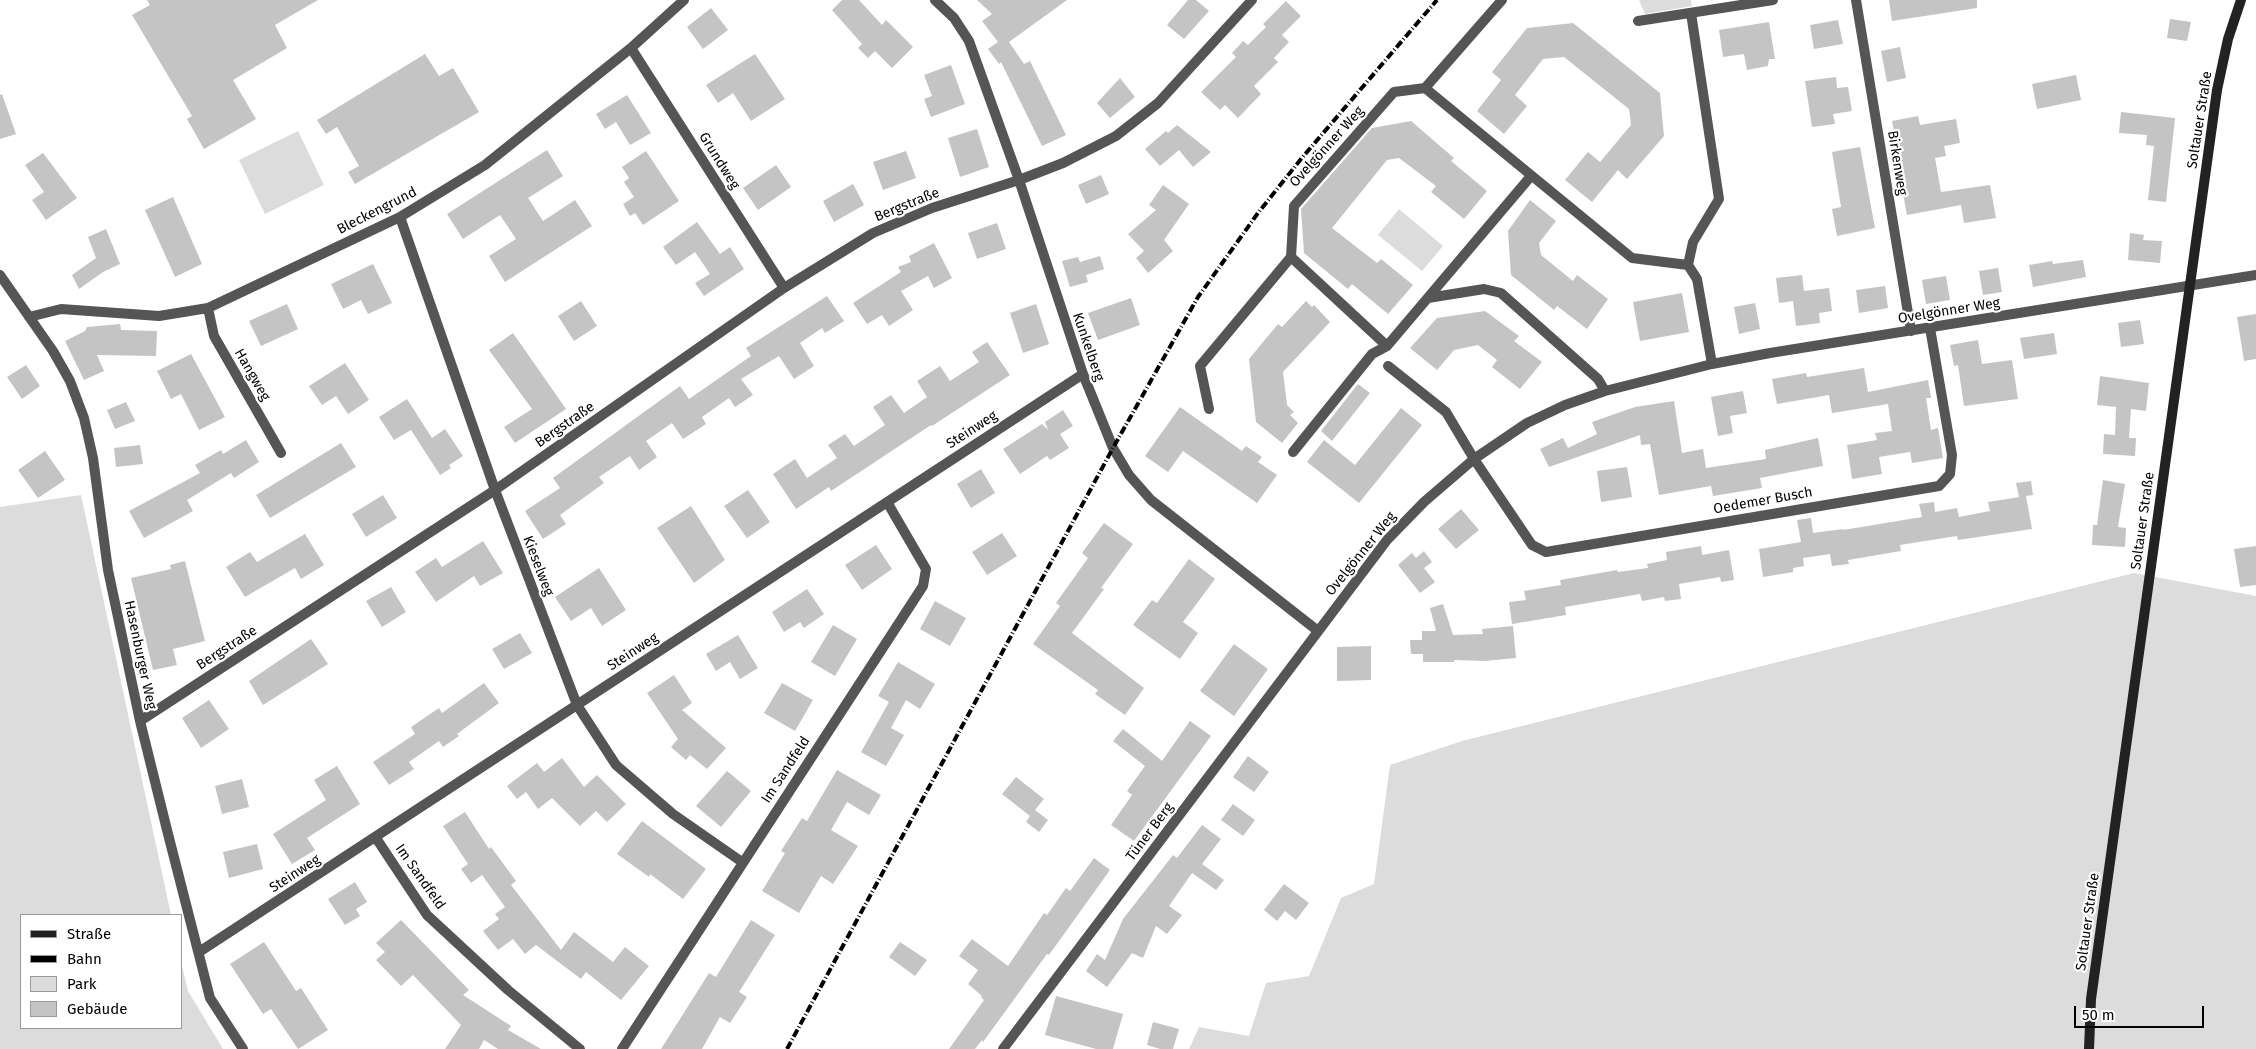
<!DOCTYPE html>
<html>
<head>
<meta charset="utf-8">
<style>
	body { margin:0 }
	#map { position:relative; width:2256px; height:1049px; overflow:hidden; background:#fff; font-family:"Fira Sans",sans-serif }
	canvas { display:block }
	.legend { position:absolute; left:20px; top:914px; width:162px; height:115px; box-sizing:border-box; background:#fff; border:1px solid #999; margin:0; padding:6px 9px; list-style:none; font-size:15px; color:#000 }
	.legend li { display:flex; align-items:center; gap:10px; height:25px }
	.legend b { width:25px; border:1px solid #999 }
	.scale { position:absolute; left:2074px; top:1006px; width:130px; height:22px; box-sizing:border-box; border:2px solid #000; border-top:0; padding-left:6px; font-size:15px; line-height:18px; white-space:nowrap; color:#000; -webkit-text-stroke:4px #fff; paint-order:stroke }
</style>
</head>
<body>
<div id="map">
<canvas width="2256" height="1049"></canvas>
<ul class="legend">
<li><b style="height:6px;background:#222"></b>Straße</li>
<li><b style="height:6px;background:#000"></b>Bahn</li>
<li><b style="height:14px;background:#dcdcdc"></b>Park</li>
<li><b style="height:14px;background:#c4c4c4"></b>Gebäude</li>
</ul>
<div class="scale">50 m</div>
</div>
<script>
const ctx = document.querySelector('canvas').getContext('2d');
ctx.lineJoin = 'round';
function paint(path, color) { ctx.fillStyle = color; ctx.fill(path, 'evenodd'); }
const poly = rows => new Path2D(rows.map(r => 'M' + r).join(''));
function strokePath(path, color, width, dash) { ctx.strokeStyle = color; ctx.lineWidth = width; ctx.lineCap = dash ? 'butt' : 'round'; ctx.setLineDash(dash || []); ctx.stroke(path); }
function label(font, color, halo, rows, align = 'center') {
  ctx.font = font + ' "Fira Sans",sans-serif'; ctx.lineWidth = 4.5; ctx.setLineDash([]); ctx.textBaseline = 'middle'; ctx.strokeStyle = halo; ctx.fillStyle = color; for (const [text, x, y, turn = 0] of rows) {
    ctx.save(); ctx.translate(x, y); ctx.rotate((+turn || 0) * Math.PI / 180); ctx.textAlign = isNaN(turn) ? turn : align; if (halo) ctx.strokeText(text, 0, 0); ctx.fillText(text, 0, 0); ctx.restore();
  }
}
const green = poly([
	[1639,0,1691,0,1692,6,1645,14],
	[298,131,324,185,265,214,239,160],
	[1399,209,1443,246,1422,271,1378,235],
	[81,495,171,915,21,915,21,1028,181,1028,181,962,188,991,223,1049,0,1049,0,507],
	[2134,573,2256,596,2256,1049,1189,1049,1199,1027,1249,1036,1266,983,1309,976,1341,898,1374,884,1390,765,1462,741]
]);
const building = poly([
	[147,0,318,0,275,25,287,48,233,80,256,119,204,149,187,119,192,116,132,15,150,5],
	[842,0,859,0,882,25,886,20,913,47,892,68,875,51,868,58,858,48,862,44,832,10],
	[977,0,1067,0,1009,42,1024,64,1030,61,1066,135,1042,146,1001,62,999,64,988,49,998,42,982,21,992,14],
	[1188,0,1196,0,1209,11,1184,39,1167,25],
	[1889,0,1977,0,1977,8,1892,21],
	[1286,1,1301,16,1282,35,1289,42,1274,58,1278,62,1254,86,1261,94,1238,118,1225,105,1220,110,1201,92,1236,57,1232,53,1243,41,1248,45,1266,27,1263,24],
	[711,8,728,30,703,49,687,27],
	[2170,19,2191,22,2187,41,2167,38],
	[1838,20,1843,44,1814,49,1810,25],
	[1769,22,1775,59,1769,59,1768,66,1747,70,1744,54,1723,57,1719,30],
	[1573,23,1660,93,1664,136,1627,179,1618,170,1592,202,1565,180,1588,152,1600,162,1631,125,1629,109,1564,57,1543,59,1515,95,1527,106,1504,134,1477,111,1501,80,1492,72,1527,28],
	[1900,47,1906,78,1887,82,1881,51],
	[425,54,439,76,453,68,479,112,355,184,348,172,359,166,337,127,326,134,317,120],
	[755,54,785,99,751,121,733,93,718,103,706,85],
	[951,65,965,104,931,117,924,99,932,96,924,75],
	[2076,75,2081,100,2037,109,2032,84],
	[1836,77,1837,88,1848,87,1852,111,1833,114,1835,124,1812,127,1805,81],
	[1120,78,1135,97,1110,118,1097,103],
	[2,94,16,134,0,139,0,95],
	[627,95,651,133,630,145,616,122,605,129,596,114],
	[2121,112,2175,118,2166,202,2148,200,2154,146,2146,145,2147,135,2119,133],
	[1918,116,1920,125,1956,119,1960,143,1944,146,1946,156,1935,158,1941,192,1990,185,1996,218,1964,223,1961,205,1907,215,1893,141,1896,141,1892,121],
	[1411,121,1454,158,1451,161,1487,191,1464,219,1431,192,1436,186,1399,158,1387,160,1332,228,1377,263,1381,259,1413,285,1388,314,1352,284,1348,289,1304,253,1301,209,1372,128],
	[1177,125,1211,152,1193,167,1179,150,1160,166,1145,149,1166,131,1168,133],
	[977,129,989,167,960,177,948,138],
	[1860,147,1875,228,1837,236,1832,209,1841,207,1832,152],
	[547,150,563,176,528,198,543,221,575,200,592,226,505,282,489,256,516,239,500,215,463,239,447,214],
	[646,151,679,201,643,225,635,213,630,216,623,204,634,197,624,182,629,178,622,167],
	[906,151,916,178,883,190,873,162],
	[43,153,77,198,46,220,32,200,44,192,25,165],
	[776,165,791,187,758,210,743,188],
	[1101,175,1109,194,1086,204,1078,185],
	[853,184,864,205,834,222,823,201],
	[1163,185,1189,204,1164,240,1173,251,1148,273,1136,258,1144,251,1128,234,1156,210,1149,205],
	[173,197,202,264,175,277,145,210],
	[1530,200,1556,221,1539,243,1541,255,1573,281,1577,275,1608,299,1587,329,1557,306,1554,310,1511,275,1508,231],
	[697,222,720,254,730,247,744,269,704,296,695,283,710,274,695,252,676,265,663,247],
	[997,223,1006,249,977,259,968,233],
	[106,229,120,264,103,272,79,289,72,275,96,258,88,237],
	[2130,233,2144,235,2143,240,2162,241,2160,263,2128,260],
	[934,243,952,278,934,288,928,276,901,291,913,310,889,326,882,315,867,324,853,303,901,272,898,267,911,262,909,256],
	[1100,256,1104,269,1086,275,1088,282,1070,287,1062,261,1078,257,1080,262],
	[2083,260,2086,277,2033,287,2029,265,2052,261,2053,264],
	[373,264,392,303,368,314,361,300,343,309,331,284],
	[1998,268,2002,292,1983,295,1979,271],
	[1802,275,1804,291,1829,288,1832,311,1819,313,1820,323,1796,326,1793,301,1779,303,1776,278],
	[1946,276,1950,300,1926,304,1922,280],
	[1885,286,1888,308,1859,313,1856,290],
	[1682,293,1689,332,1640,341,1633,302],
	[827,296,844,321,825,333,822,328,800,343,814,366,794,379,779,356,741,379,753,395,735,407,729,398,702,417,706,424,683,439,672,423,646,441,657,457,639,470,630,456,599,477,604,483,560,515,566,524,543,539,525,511,560,488,553,478,680,386,689,399,751,356,746,348],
	[1131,298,1140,325,1098,340,1088,313],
	[581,301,597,326,574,341,558,316],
	[1306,301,1312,307,1314,305,1330,322,1283,372,1287,405,1294,412,1290,415,1298,423,1282,443,1256,422,1249,359,1278,324,1282,327],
	[1755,303,1760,329,1739,334,1734,307],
	[287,304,298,329,261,346,249,321],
	[1036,304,1049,344,1023,353,1010,313],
	[1485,311,1519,336,1514,341,1542,362,1520,389,1492,367,1497,360,1478,345,1454,350,1437,370,1410,348,1437,318],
	[2256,314,2256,359,2244,361,2237,317],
	[2140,320,2144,344,2121,347,2118,323],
	[120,324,121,330,157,331,156,356,97,355,104,371,84,380,65,341,85,331,87,327],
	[513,333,566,409,515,443,504,427,532,409,489,350],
	[2054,333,2057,354,2024,359,2020,338],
	[1978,340,1982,364,2012,360,2018,399,1964,406,1958,365,1954,366,1950,345],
	[987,342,1010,375,932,426,931,425,831,491,829,487,796,509,773,474,795,459,807,478,837,458,828,445,845,434,854,446,885,425,873,407,891,395,904,413,927,397,917,381,940,366,950,381,979,362,972,352],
	[191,354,225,417,199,430,181,394,171,399,157,371],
	[345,363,369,400,348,414,336,396,322,405,309,386],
	[26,365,40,386,22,399,7,377],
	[1864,368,1868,392,1928,380,1931,398,1926,398,1931,430,1938,428,1943,458,1912,463,1910,452,1879,457,1882,474,1852,479,1847,445,1877,440,1875,433,1892,431,1888,404,1832,413,1829,395,1777,404,1772,379,1806,373,1807,377],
	[2100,376,2149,383,2146,411,2131,409,2129,438,2136,438,2135,456,2103,454,2104,434,2115,435,2116,407,2097,405],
	[1358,384,1370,393,1332,441,1321,431],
	[1743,391,1747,413,1730,416,1733,433,1718,436,1711,397],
	[407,399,432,438,445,429,463,456,449,465,451,468,440,475,411,430,394,440,379,417],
	[1674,401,1682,453,1703,449,1706,468,1766,459,1765,450,1818,438,1823,466,1760,478,1762,488,1713,496,1711,486,1659,495,1650,444,1641,445,1640,435,1549,467,1540,449,1563,438,1568,448,1597,434,1592,422,1635,407],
	[126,402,135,421,115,429,107,410],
	[1180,407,1242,451,1246,446,1262,457,1258,462,1277,475,1257,503,1183,451,1168,472,1145,456],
	[1401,408,1422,425,1359,503,1307,462,1324,440,1355,465],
	[1063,410,1073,426,1060,434,1069,448,1050,460,1047,456,1020,474,1003,449,1042,424,1048,430,1045,422],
	[246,440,259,462,234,478,231,473,187,500,193,511,144,538,129,511,200,473,195,465,221,450,223,454],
	[341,443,356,467,270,518,256,495],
	[140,445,143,464,116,467,114,448],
	[45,451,65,480,38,498,18,470],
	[1627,467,1632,497,1601,502,1597,471],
	[981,469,995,493,971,508,957,484],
	[2103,480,2125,484,2118,527,2126,528,2125,547,2092,545,2093,525,2097,525],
	[2031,481,2033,495,2019,497,2016,483],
	[748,490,770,522,747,538,724,506],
	[383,495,397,518,366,537,352,514],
	[2026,496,2032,529,1958,540,1957,536,1900,545,1901,551,1848,560,1849,564,1832,566,1830,554,1803,558,1804,566,1793,568,1793,572,1763,577,1759,549,1801,542,1797,520,1811,518,1813,533,1843,529,1843,530,1922,517,1919,504,1934,502,1935,512,1957,508,1959,517,1990,511,1988,502],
	[691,506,725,560,694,583,657,528],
	[1461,509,1479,530,1456,549,1438,529],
	[1104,523,1133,544,1101,588,1104,589,1072,633,1144,688,1125,715,1095,694,1098,690,1033,644,1060,606,1056,603,1088,558,1082,553],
	[1002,533,1017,556,987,575,972,552],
	[305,534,324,565,301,579,295,568,245,597,226,567,250,552,257,562],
	[483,541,503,573,480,586,474,576,436,602,415,572,436,558,442,567],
	[876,545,892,569,862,590,845,565],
	[1701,546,1702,555,1729,550,1734,580,1721,582,1720,577,1679,584,1681,599,1665,601,1664,597,1642,601,1640,594,1565,607,1566,615,1512,624,1509,602,1526,600,1524,591,1561,585,1560,580,1617,570,1618,572,1648,568,1647,564,1667,560,1666,552],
	[2256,546,2256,585,2240,587,2234,549],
	[1424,551,1432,562,1424,568,1435,582,1420,593,1398,565,1412,553,1416,558],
	[1189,559,1215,579,1183,622,1198,633,1180,659,1133,625,1152,600,1157,603],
	[185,561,205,641,173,649,177,665,153,670,131,578,171,569,170,565],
	[599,568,626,610,602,626,591,608,571,621,555,597],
	[391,587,406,612,382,627,366,601],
	[807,589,824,614,804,628,800,622,784,632,772,612],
	[935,601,966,618,950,646,920,629],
	[1443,604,1453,635,1483,634,1482,629,1513,626,1516,658,1485,661,1454,660,1454,662,1423,662,1423,654,1411,654,1410,640,1422,640,1422,631,1436,631,1430,608],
	[833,625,857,639,835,676,811,662],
	[520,633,532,653,504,669,492,649],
	[738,635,758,668,740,679,730,662,716,671,706,654],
	[311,639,328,664,263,705,249,681],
	[1234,644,1268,669,1234,716,1200,691],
	[1371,646,1371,680,1337,681,1337,647],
	[898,662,935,684,920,709,906,700,891,728,904,735,886,766,861,752,889,702,878,696],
	[674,675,692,703,682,710,726,748,707,769,690,755,686,760,671,747,678,739,647,693],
	[484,683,499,703,457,734,459,736,443,747,439,741,409,762,414,769,389,785,373,762,415,734,411,727,439,708,442,713],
	[782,683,813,700,795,731,764,713],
	[209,700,229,729,201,748,182,718],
	[1190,721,1211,736,1134,841,1111,825,1132,795,1127,791,1145,766,1113,741,1123,729,1162,761],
	[1248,756,1269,772,1254,792,1233,777],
	[562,758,584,787,597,775,626,804,607,822,596,811,580,826,552,798,538,809,526,792,517,799,507,786,537,763,544,772],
	[337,766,360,804,307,838,315,850,292,864,273,834,326,800,314,780],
	[837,770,881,795,869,815,847,802,831,830,858,846,833,884,821,876,799,913,762,891,785,853,781,851,802,818,807,821],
	[727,771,751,791,721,827,696,806],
	[1016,777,1044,799,1035,810,1048,820,1039,832,1026,822,1030,816,1002,794],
	[242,779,249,807,222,814,215,786],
	[1233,804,1255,820,1243,836,1221,820],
	[465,812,489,849,491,847,516,881,511,885,561,950,574,932,613,962,625,947,649,966,621,1000,586,972,581,979,536,945,525,954,513,939,498,950,483,931,499,919,495,914,505,907,482,875,471,883,461,869,468,864,443,826],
	[642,821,706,869,683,899,650,874,649,877,617,854],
	[1202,825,1221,839,1202,864,1224,880,1216,890,1192,873,1169,906,1182,915,1167,934,1156,926,1143,958,1132,953,1107,987,1086,971,1097,954,1105,960,1123,919,1173,855,1177,858],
	[257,844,263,869,229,878,223,852],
	[1094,858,1110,870,1049,955,1047,954,983,1042,982,1040,975,1049,949,1049,984,1000,981,997,982,996,968,984,978,970,959,956,972,939,1008,966,1044,913,1047,915,1066,888,1070,891],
	[355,882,367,902,356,909,360,916,345,925,328,899],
	[1284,884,1309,903,1296,920,1285,911,1277,921,1264,910],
	[401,920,469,990,463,995,511,1026,508,1030,541,1049,498,1049,484,1040,479,1049,445,1049,461,1025,413,975,401,986,376,960,385,952,376,943],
	[751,920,775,935,739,992,747,997,730,1023,720,1017,702,1049,661,1049,709,973,716,977],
	[264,942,296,991,301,988,328,1030,298,1049,271,1009,263,1014,230,964],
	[900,942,927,960,915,976,889,957],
	[1056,996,1123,1014,1113,1049,1096,1049,1045,1035],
	[1153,1022,1179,1029,1173,1049,1160,1049,1147,1045]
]);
const street = poly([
	[935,0,954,18,969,41,1019,180,1083,374,1113,448,1129,475,1151,500,1318,631],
	[1856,0,1911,331],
	[1638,21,1773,0],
	[631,48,784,288],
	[1425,88,1502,0],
	[400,217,495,490,577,705,616,765,673,814,742,862],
	[1291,257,1387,346],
	[1688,265,1693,242,1719,199,1691,13],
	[0,275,53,351,70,381,84,418,93,458,108,570,140,721,167,830,210,998,243,1049],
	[1428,298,1484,289,1501,293,1598,379,1605,391],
	[208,308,214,336,281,453],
	[29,317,61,309,159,316,208,308,400,217,485,165,631,48,684,0],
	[1388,366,1446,412,1474,459,1532,545,1546,552,1939,486,1950,474,1952,455,1930,328],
	[1209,409,1200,366,1291,257,1294,206,1394,92,1425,88,1632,258,1688,265,1697,279,1712,364],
	[1293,452,1372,354,1387,346,1531,176],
	[140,721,495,490,784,288,873,233,932,208,1019,180,1063,163,1116,136,1158,103,1252,0],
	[376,838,427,915,508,990,580,1049],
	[199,952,1083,374],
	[622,1049,923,586,926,569,887,502],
	[1003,1049,1387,540,1424,502,1474,459,1527,423,1565,405,1605,391,1712,364,1770,353,2256,275]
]);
const secondary = poly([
	[2089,1049,2091,999,2217,90,2228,39,2241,0]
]);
const rail = poly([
	[787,1049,1113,448,1198,297,1258,213,1301,159,1437,0]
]);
const streetNames = [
	["Soltauer Straße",2200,120,-81],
	["Ovelgönner Weg",1327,147,-48],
	["Grundweg",719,161,58],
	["Birkenweg",1897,163,81],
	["Bergstraße",907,205,-22],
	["Bleckengrund",377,211,-27],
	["Ovelgönner Weg",1949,311,-9],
	["Kunkelberg",1088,347,71],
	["Hangweg",252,375,60],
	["Bergstraße",565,425,-35],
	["Steinweg",972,430,-33],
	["Oedemer Busch",1763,501,-10],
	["Soltauer Straße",2143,521,-82],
	["Ovelgönner Weg",1361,554,-51],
	["Kieselweg",538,566,69],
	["Bergstraße",227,648,-33],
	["Steinweg",633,652,-33],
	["Hasenburger Weg",140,655,78],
	["Im Sandfeld",786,770,-57],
	["Tüner Berg",1150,832,-53],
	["Steinweg",295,874,-33],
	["Im Sandfeld",420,877,55],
	["Soltauer Straße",2088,922,-82]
];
paint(green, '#dcdcdc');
paint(building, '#c4c4c4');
strokePath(street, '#555', 10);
strokePath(secondary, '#222', 10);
strokePath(rail, '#000', 4, [8, 2.5, 1, 2.5]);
label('14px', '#000', '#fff', streetNames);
</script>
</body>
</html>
